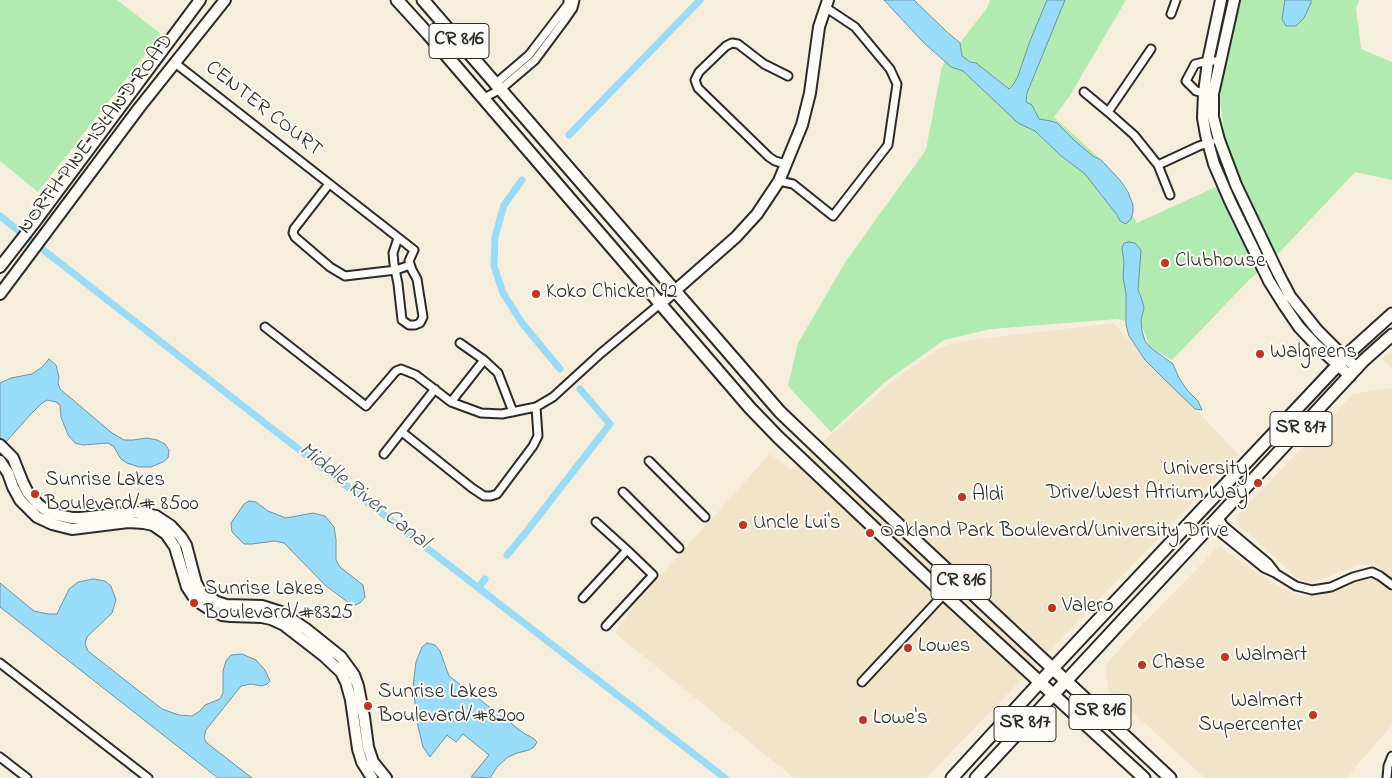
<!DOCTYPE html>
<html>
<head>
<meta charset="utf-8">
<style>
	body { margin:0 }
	canvas { display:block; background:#f6eedb }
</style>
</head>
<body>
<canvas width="1392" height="778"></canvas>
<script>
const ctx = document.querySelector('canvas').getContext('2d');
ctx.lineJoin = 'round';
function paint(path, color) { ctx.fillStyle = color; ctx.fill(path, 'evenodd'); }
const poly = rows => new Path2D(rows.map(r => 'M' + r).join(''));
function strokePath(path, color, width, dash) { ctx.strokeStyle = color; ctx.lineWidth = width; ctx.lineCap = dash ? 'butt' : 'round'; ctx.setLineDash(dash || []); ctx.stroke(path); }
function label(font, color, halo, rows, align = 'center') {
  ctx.font = font + ' "Indie Flower",sans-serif'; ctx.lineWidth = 4; ctx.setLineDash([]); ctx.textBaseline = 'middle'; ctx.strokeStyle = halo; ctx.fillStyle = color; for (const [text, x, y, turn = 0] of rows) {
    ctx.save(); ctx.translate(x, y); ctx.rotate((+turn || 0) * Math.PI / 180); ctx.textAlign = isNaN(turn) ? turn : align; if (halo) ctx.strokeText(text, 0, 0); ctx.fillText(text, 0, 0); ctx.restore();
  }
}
const built = poly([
	[1113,323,1239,455,926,778,794,778,615,633,634,605,770,454,791,469,895,379,940,348,955,342],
	[1392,350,1392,368,1381,359],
	[1392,388,1392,578,1379,567,1371,565,1358,565,1308,584,1294,575,1239,525,1237,516,1353,394],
	[1219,546,1274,584,1305,598,1365,576,1374,578,1392,592,1392,725,1346,778,1205,778,1108,690,1106,665,1135,632]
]);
const green = poly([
	[0,0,117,0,161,34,38,192,0,161],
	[990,0,1126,0,1069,97,1054,117,1107,165,1137,223,1240,176,1225,139,1220,100,1224,61,1238,0,1359,0,1356,9,1361,49,1392,62,1392,180,1355,172,1278,254,1247,282,1172,360,1150,347,1141,324,1117,319,991,329,944,340,885,382,831,432,788,386,798,343,846,261,926,150,942,66,987,8]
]);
const water = poly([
	[884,0,914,0,946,31,960,43,962,56,970,62,976,63,1009,89,1013,85,1018,76,1030,41,1047,0,1065,0,1027,93,1026,102,1032,105,1039,119,1051,121,1057,123,1075,141,1093,156,1101,160,1120,180,1128,192,1133,205,1133,212,1131,219,1126,224,1120,221,1117,215,1085,174,1060,155,1035,131,1018,123,963,71,951,67,923,42,884,0],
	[1285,0,1311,0,1311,3,1304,18,1296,26,1286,26,1282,19,1285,0],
	[1129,242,1135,243,1141,250,1138,290,1142,300,1144,308,1141,320,1142,331,1145,341,1151,348,1173,364,1179,378,1188,391,1198,401,1202,410,1195,409,1159,374,1145,360,1129,336,1126,325,1126,293,1123,278,1124,262,1122,248,1124,243,1129,242],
	[49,359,56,365,59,377,58,383,60,389,112,433,124,440,133,440,147,438,157,440,165,444,169,450,168,458,163,462,151,467,139,467,127,463,121,459,114,447,108,443,83,445,75,443,68,435,61,417,60,405,56,402,47,400,41,404,31,414,6,442,0,438,0,383,11,378,32,374,42,367,49,359],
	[249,501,256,502,268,511,286,518,313,513,325,516,334,527,336,539,336,560,340,567,363,585,365,597,360,603,353,606,326,586,284,543,275,541,252,544,244,544,232,532,231,523,244,504,249,501],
	[93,579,105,581,111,586,116,600,112,613,87,637,85,644,88,651,162,709,179,715,192,716,200,711,205,705,220,699,223,693,223,671,226,661,231,655,242,654,256,660,265,670,270,681,267,684,262,686,251,684,241,686,206,730,204,738,207,743,252,778,218,778,0,607,0,583,34,611,48,614,57,614,69,589,78,582,93,579],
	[427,643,435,645,440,651,449,676,525,734,533,738,537,742,534,747,529,750,517,753,508,757,497,767,490,778,471,777,489,755,463,734,456,742,447,735,430,757,423,747,418,726,413,687,416,662,422,647,427,643]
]);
const canal = poly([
	[569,135,700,0],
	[522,180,504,205,495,237,494,266,503,293,522,323,560,369],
	[0,216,266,424,725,778],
	[507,555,523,536,610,424,580,389],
	[478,588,485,579]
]);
const street = poly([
	[1171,14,1176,0],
	[1151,49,1108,112,1134,135,1158,165,1170,195],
	[175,63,414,250,409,261,412,270,417,279,423,317,420,323,415,325,409,325,402,320,398,284,394,264,393,253,398,238],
	[494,85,529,55,568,4,568,0],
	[1084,92,1108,112],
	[1204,93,1196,91,1186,81,1195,64,1208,61,1220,61],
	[484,98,501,89,535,60,564,21,573,8,575,0],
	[786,164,775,161,769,157,698,88,695,80,699,72,726,46,732,43,738,44,764,64,788,76],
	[1158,165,1199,146,1211,142],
	[779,181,793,184,833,216,888,145,897,84,890,69,855,27,825,7],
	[329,184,294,229,293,233,295,237,330,267,345,276,396,270,410,265],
	[265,327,366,406,396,371,401,369,416,375,451,402,481,413,502,414,536,407],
	[460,343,484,360,498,373,513,412],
	[451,402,484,360],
	[402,432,472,488,484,496,491,496,497,494,533,446,538,436,536,407,553,397,600,354,661,303],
	[384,454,435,389],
	[649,461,705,517],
	[623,492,679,548],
	[1218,517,1224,526,1268,563,1275,572],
	[1211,525,1264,568,1275,573,1296,586,1312,590,1331,587,1353,577,1372,572,1380,576,1392,585],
	[583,598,627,550,596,522],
	[606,626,653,575,627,550],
	[0,663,148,778],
	[862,682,944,594],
	[0,757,27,778],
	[1387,778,1388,766,1392,756]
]);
const secondary = poly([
	[1221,0,1208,61,1204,93,1203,118,1206,135,1214,164,1230,201,1269,281,1284,305,1299,327,1315,344,1350,376],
	[1234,0,1213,94,1213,117,1219,140,1236,185,1278,273,1290,296,1318,331,1338,351,1357,368],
	[0,267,35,222,200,0],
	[0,294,139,108,225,0],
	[661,303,736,237,757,214,779,181,802,125,810,93,819,27,828,0],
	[0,445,13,458,23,483,28,493,38,504,44,509,53,514,72,518,80,518,136,512,156,516,171,526,181,537,186,545,196,583,200,590,204,594,217,602,226,605,262,606,281,612,306,629,341,657,354,675,358,686,364,717,368,747,373,762,386,778],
	[0,461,8,473,13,487,20,500,37,517,52,524,72,529,128,522,144,523,153,525,166,534,175,547,187,587,195,599,200,603,211,610,222,615,231,616,262,617,271,619,284,625,324,656,341,672,346,682,351,700,358,749,362,762,372,778]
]);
const primary = poly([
	[397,0,428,34,750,408,778,437,944,594,1144,778],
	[423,0,780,412,869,497,1170,778],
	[952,778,1053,668,1351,351,1392,314],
	[976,778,1363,361,1392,335]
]);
const markers = [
	[1165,263,5,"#c8321e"],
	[536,294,5,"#c8321e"],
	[1260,354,5,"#c8321e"],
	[1258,483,5,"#c8321e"],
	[35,494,5,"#c8321e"],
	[962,497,5,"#c8321e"],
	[743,525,5,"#c8321e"],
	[870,533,5,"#c8321e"],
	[194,603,5,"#c8321e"],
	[1052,608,5,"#c8321e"],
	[908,648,5,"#c8321e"],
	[1225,657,5,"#c8321e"],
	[1142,665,5,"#c8321e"],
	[368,706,5,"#c8321e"],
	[1313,715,5,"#c8321e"],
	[863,720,5,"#c8321e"]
];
const shields = [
	[459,41,60],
	[1301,429,62],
	[961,582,60],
	[1100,712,62],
	[1025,724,62]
];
const shieldNames = [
	["CR 816",459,41],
	["SR 817",1301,429],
	["CR 816",961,582],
	["SR 816",1100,712],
	["SR 817",1025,724]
];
const streetNames = [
	["CENTER COURT",263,110,38],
	["NORTH PINE ISLAND ROAD",97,135,-53]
];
const poiNames = [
	["Clubhouse",1175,263],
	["Koko Chicken 92",546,294],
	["Walgreens",1270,354],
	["University",1248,471,"right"],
	["Drive/West Atrium Way",1248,495,"right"],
	["Sunrise Lakes",45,482],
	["Boulevard/# 8500",45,506],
	["Aldi",972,497],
	["Uncle Lui's",753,525],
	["Oakland Park Boulevard/University Drive",880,533],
	["Sunrise Lakes",204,591],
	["Boulevard/#8325",204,615],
	["Valero",1062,608],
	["Lowes",918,648],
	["Walmart",1235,657],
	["Chase",1152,665],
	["Sunrise Lakes",378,694],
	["Boulevard/#8200",378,718],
	["Walmart",1303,703,"right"],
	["Supercenter",1303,727,"right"],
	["Lowe's",873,720]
];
const waterNames = [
	["Middle River Canal",363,497,38]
];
paint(built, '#f1e4c8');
paint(green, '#b0ebb0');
paint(water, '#98dcfa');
strokePath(water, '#6c95a7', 1);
strokePath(canal, '#98dcfa', 7);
strokePath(street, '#2b2b2b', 11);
strokePath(secondary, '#2b2b2b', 14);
strokePath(primary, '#2b2b2b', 15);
strokePath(street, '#fdfcf7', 7);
strokePath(secondary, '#fdfcf7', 10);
strokePath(primary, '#fdfcf7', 11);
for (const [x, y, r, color] of markers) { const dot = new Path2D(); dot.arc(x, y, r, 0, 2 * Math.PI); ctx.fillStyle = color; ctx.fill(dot); strokePath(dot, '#fdfcf7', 2); }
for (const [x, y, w] of shields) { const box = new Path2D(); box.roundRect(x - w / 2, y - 17.5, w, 35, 4); ctx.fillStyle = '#fdfcf7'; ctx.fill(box); strokePath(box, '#2b2b2b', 1); }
label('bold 20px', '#2b2b2b', null, shieldNames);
label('21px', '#2b2b2b', '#fdfcf7', streetNames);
label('21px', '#2b2b2b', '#fdfcf7', poiNames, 'left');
label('italic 22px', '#46575f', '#fdfcf7', waterNames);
</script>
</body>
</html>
